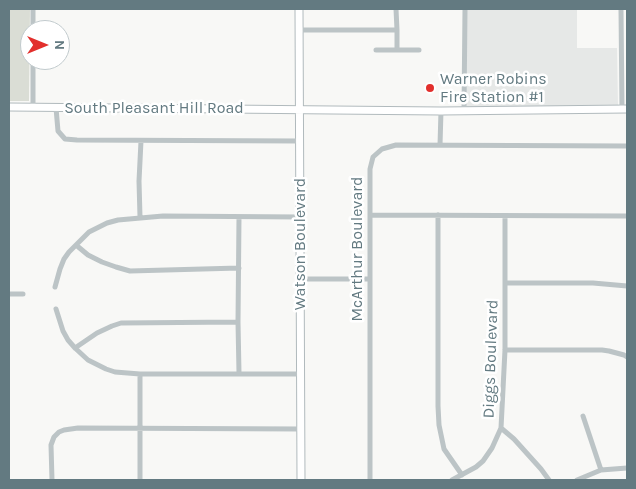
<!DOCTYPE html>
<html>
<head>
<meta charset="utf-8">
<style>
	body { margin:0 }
	#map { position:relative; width:636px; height:489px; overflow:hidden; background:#f8f8f6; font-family:Karla,sans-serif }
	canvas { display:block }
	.frame { position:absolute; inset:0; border:10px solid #637a81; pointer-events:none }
	.north { position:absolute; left:20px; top:20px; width:50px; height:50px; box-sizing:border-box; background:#fff; border:1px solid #c1cacd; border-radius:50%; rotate:90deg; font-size:14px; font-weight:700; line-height:20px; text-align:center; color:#637a81 }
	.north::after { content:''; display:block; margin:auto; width:18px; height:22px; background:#e22f2c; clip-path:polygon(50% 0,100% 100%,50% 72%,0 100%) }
</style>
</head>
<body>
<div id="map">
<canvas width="636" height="489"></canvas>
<div class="frame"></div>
<div class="north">N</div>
</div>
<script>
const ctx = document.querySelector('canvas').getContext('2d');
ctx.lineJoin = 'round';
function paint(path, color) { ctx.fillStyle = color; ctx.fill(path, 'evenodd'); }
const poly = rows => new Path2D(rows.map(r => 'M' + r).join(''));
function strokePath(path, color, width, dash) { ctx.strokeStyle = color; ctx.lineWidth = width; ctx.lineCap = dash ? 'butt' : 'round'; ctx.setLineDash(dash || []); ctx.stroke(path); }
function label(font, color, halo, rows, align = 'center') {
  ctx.font = font + ' Karla,sans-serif'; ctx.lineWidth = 5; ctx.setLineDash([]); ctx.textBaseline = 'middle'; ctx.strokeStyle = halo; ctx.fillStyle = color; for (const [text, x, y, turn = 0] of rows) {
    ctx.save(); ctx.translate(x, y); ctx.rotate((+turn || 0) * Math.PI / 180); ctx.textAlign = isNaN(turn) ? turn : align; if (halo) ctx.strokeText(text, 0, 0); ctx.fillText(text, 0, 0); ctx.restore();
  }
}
const built = poly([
	[467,9,577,9,577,48,617,48,618,106,466,108]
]);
const green = poly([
	[9,9,30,9,29,101,9,101]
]);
const street = poly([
	[621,9,622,109],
	[33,30,33,9],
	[299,30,397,30,396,9],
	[397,30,397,50,419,50],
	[376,50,397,50],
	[33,107,33,60],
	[56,108,58,131,65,139,77,140,299,141],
	[464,110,465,9],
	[440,145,441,111],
	[370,215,627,216],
	[438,215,438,406,439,425,444,449,462,475],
	[140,217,139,181,141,141],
	[239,217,238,322,239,373],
	[76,245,88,255,102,262,116,267,130,271,239,268],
	[300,279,369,279],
	[505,283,593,283,627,286],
	[55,287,60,269,64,259,69,252,89,232,107,223,118,220,163,216,300,217],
	[9,294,23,294],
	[56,309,63,331,68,340,75,348,88,360,106,369,115,372,140,374,301,374],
	[75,348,97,333,112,326,121,323,238,322],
	[505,350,602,350,609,351,624,355,627,357],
	[140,374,140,480],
	[583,416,601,470],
	[501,428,514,439,541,469,549,480],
	[52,480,51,445,54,437,59,432,64,430,78,428,301,429],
	[370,480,370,169,373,157,382,149,396,145,627,146],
	[452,480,476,467,483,461,492,448,501,428,505,350,505,216],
	[577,480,601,470,627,468]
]);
const secondary = poly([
	[299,9,301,480],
	[9,107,441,111,627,109]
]);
const markers = [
	[430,88,5,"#e22f2c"]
];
const poiNames = [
	["Warner Robins",440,79],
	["Fire Station #1",440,97]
];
const streetNames = [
	["South Pleasant Hill Road",154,108],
	["Watson Boulevard",300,244,-90],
	["McArthur Boulevard",357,249,-90],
	["Diggs Boulevard",491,359,-88]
];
paint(built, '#e6e8e7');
paint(green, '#daddd5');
strokePath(secondary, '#b1babd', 9);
strokePath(street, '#bcc4c6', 5);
strokePath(secondary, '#fff', 7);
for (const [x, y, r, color] of markers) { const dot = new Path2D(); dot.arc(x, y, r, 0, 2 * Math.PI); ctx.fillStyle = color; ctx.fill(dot); strokePath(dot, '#fff', 2); }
label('16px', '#637a81', '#fff', poiNames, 'left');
label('16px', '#637a81', '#fff', streetNames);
</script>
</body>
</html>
